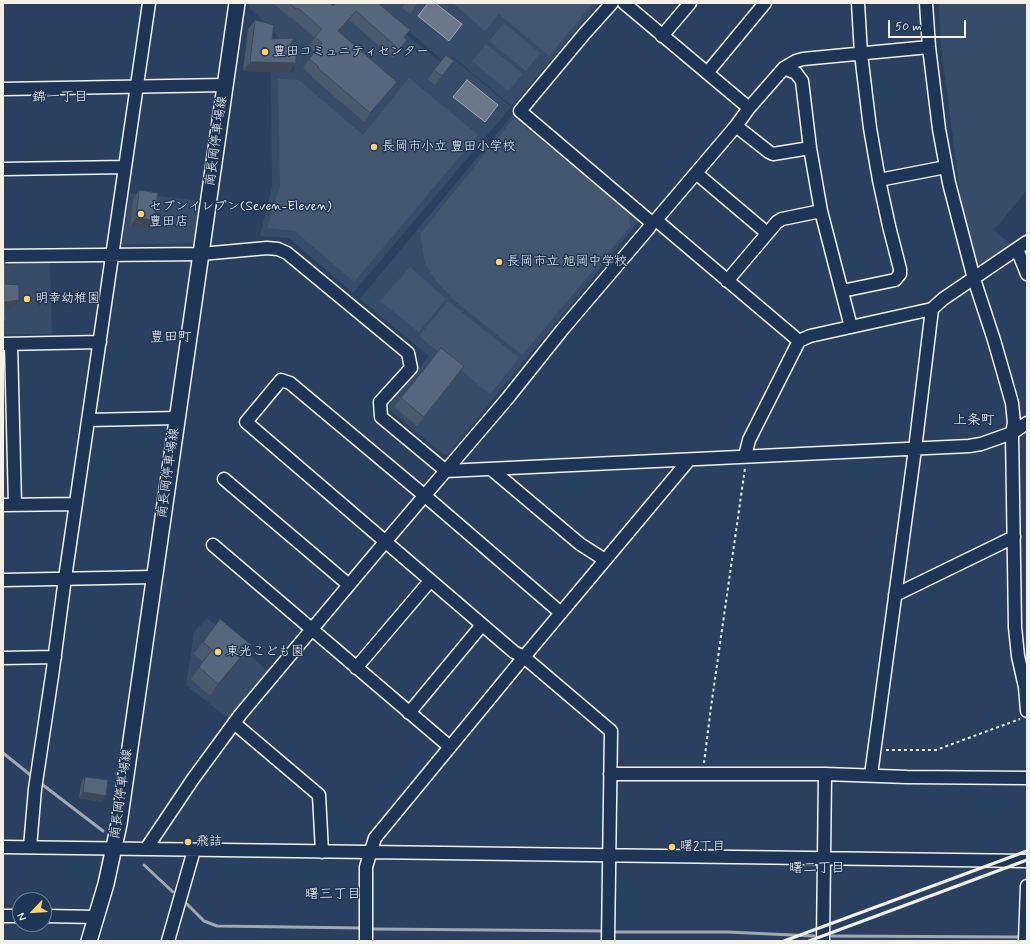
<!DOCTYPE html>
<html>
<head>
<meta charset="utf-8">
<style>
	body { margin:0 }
	#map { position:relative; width:1030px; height:944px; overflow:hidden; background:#2a4060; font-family:Mynerve,sans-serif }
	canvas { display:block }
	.frame { position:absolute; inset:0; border:4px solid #f4f1e8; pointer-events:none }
	.north { position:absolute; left:12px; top:892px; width:40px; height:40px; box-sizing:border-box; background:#1d3557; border:1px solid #738091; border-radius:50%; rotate:245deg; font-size:11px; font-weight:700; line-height:16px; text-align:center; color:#f4f1e8 }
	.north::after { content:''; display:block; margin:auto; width:14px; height:18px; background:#ffd166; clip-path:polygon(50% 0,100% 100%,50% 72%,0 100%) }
	.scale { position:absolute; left:888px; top:20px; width:78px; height:18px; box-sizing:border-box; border:2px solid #f4f1e8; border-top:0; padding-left:5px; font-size:12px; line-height:14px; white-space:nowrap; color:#f4f1e8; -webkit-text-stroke:3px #1d3557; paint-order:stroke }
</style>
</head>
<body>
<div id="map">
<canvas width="1030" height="944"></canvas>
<div class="frame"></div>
<div class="north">N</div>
<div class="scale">50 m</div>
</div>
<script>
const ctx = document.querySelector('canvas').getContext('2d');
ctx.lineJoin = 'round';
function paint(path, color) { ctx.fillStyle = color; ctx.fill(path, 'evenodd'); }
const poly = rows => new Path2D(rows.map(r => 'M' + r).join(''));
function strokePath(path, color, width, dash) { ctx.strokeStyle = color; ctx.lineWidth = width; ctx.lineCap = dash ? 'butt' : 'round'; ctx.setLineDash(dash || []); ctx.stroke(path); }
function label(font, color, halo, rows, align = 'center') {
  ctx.font = font + ' Mynerve,"Klee One",sans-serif'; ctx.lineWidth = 3; ctx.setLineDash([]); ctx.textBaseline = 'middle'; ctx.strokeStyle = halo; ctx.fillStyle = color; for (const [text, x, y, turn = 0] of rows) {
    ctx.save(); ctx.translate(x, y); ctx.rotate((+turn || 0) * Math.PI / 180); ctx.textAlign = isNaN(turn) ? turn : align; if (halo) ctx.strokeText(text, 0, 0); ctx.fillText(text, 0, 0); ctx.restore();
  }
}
const built = poly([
	[249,3,370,3,409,37,447,67,454,59,511,107,353,293,289,238,260,236,272,186,271,71,294,72,296,55,249,7],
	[375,3,599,3,512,106,453,57,447,64],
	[939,3,1027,3,1027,190,994,230,1010,244,985,264,978,263,975,256,961,199,941,46],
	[514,113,641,219,448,454,443,454,387,408,429,356,360,299],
	[130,193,201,201,195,243,122,245],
	[50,262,52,334,3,334,3,265],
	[207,618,269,672,230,720,186,685,194,632]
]);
const green = poly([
	[453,3,593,3,549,56,499,14,485,31],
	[504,23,540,53,526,71,489,41],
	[486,44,523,74,508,91,472,61],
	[409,78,478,135,354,282,295,231,267,228,280,186,278,79,299,80,363,135],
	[514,118,629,213,630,227,522,355,454,300,437,282,425,264,420,234],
	[410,267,446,299,419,332,380,301],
	[448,301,519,358,490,394,419,336]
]);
const water = poly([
	[428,3,435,3,462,24,449,41,418,16,428,3],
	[467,80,498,105,485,122,453,97,467,80]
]);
const stream = poly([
	[3,753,33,777],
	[39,782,103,831],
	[144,865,173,892],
	[187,904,204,921,217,926,360,928],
	[374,929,602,931],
	[614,932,727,932,814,936],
	[832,936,1019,937]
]);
const path = poly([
	[886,750,936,750,1020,719],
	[704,763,711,707,745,468]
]);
const minor = poly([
	[624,3,749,108,784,68,796,61,803,59,929,47],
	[926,3,929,47,939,129,949,183,974,279,994,340,1012,403,1014,423,1012,433,1015,627,1018,656,1025,687,1027,711],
	[662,36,690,3],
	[784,68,796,73,802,81,810,148,821,211,851,327],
	[707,73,765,3],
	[3,89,225,85],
	[749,108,736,126,656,220,799,341],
	[736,126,769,152,773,154,810,148],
	[3,169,125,167],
	[696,173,767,233],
	[879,180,946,167],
	[1017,249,1027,274],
	[3,256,201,254,267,248,278,249,287,253,408,353,411,368,380,402,381,417,446,471,969,446,981,444,1012,433,1027,423],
	[727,281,777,222,782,219,821,211],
	[842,291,895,280,900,274,900,269,889,226,879,180,870,128,861,54,858,3],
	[3,344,100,342],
	[11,344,15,505],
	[88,420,177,418],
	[745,456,749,440,799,341,810,336,932,309,943,299,1027,242],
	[491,469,580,544,605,560],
	[224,479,349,585],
	[3,505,76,504],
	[213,545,450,747],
	[3,580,154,577],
	[895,595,1014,537],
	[561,613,431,501,290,383,281,380,246,422,514,652,524,657,611,731,608,941],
	[3,658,55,657],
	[356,668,430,581],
	[409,713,482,625],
	[234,723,319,795,322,852],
	[610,774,825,774,907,777,1027,778],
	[871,775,915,449,932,309],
	[3,847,1027,861],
	[30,847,35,789,53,669,65,578,149,3],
	[146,849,193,779,240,715,385,542,507,399,562,330,648,229,652,223,520,111,585,33,612,3],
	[3,916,20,916],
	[44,916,97,917],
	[168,941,194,850],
	[366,941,366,867,375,838,524,657,689,460],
	[823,941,825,774],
	[1025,941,1027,886]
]);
const major = poly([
	[89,941,106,884,119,824,237,3]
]);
const rail = poly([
	[784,941,1027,851],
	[809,941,1027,860]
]);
const wall = poly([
	[273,3,330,3,333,6,378,3,404,38,407,40,401,48,393,58,349,20,339,32,397,82,391,90,364,122,312,77,312,76,303,68,315,52,309,46,315,38,291,17,290,18],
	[405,3,418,3,410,14,402,8],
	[255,20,272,39,289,48,290,72,243,71,248,29],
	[434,70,448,70,435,85,428,79],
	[139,190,154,220,148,229,130,227,133,199],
	[464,366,458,375,417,426,394,407,401,398],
	[203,642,251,645,243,657,210,696,191,679,203,662,194,654],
	[85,777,106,796,102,802,79,798,81,783]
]);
const shadedWall = poly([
	[356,11,349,20,332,40,338,31],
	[407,40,401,48,393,58,399,49],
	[454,61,448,70,435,85,442,76],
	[250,62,296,63,290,72,243,71],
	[397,82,391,90,364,122,370,113],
	[136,218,154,220,148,229,130,227],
	[19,300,13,309,3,310,5,302],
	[3,321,6,321,3,325],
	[464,366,458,375,417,426,424,417],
	[251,645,243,657,210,696,218,684],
	[83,792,106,796,102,802,79,798]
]);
const building = poly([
	[289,3,330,3,333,6,336,3,378,3,410,30,404,37,407,40,399,49,356,11,338,31,397,82,370,113,318,68,319,67,309,59,322,43,315,37,322,29,298,8,296,9,289,3],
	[255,20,274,25,272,39,294,38,289,48,296,52,296,63,250,62,255,20],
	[446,55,454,61,442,76,434,70,446,55],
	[139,190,158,193,154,220,136,218,139,190],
	[3,262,5,262,5,284,19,285,19,300,5,302,6,321,3,321,3,262],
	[441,348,464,366,424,417,401,398,441,348],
	[220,619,251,645,218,684,199,667,212,650,203,642,220,619],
	[85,777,108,780,106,796,83,792,85,777]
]);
const markers = [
	[265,52,4,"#ffd166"],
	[374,147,4,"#ffd166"],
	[141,214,4,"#ffd166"],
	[499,262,4,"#ffd166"],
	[27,299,4,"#ffd166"],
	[218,652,4,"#ffd166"],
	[188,842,4,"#ffd166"],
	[672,847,4,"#ffd166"]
];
const poiNames = [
	["豊田コミュニティセンター",273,52],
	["長岡市小立 豊田小学校",382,147],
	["セブンイレブン(Seven-Eleven)",149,207],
	["豊田店",149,222],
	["長岡市立 旭岡中学校",507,262],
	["明幸幼稚園",35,299],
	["東光こども園",226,652],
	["飛詰",196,842],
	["曙2丁目",680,847]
];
const streetNames = [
	["南長岡停車場線",217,141,-82],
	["南長岡停車場線",169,473,-82],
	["南長岡停車場線",122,794,-82]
];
const neighbourhoodNames = [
	["錦一丁目",60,98],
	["豊田町",171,338],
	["上条町",974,421],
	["曙二丁目",817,869],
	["曙三丁目",333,895]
];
paint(built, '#374c69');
paint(green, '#445771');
paint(water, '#6a788a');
strokePath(water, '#a1a8b0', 1);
strokePath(stream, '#a1a8b0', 3);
strokePath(minor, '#f4f1e8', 15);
strokePath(major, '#f4f1e8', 18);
strokePath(path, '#f4f1e8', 2, [3, 3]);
strokePath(minor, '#1d3557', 12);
strokePath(major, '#1d3557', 15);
strokePath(rail, '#f4f1e8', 3);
paint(wall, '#4a596c');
paint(shadedWall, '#3c4858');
paint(building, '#56677d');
strokePath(building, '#3c4858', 1);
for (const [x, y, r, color] of markers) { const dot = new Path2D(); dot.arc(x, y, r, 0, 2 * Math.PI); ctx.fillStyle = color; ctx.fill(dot); strokePath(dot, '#1d3557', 1.5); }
label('13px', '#f4f1e8', '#1d3557', poiNames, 'left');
label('13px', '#f4f1e8', '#1d3557', streetNames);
label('14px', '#f4f1e8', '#1d3557', neighbourhoodNames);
</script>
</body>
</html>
